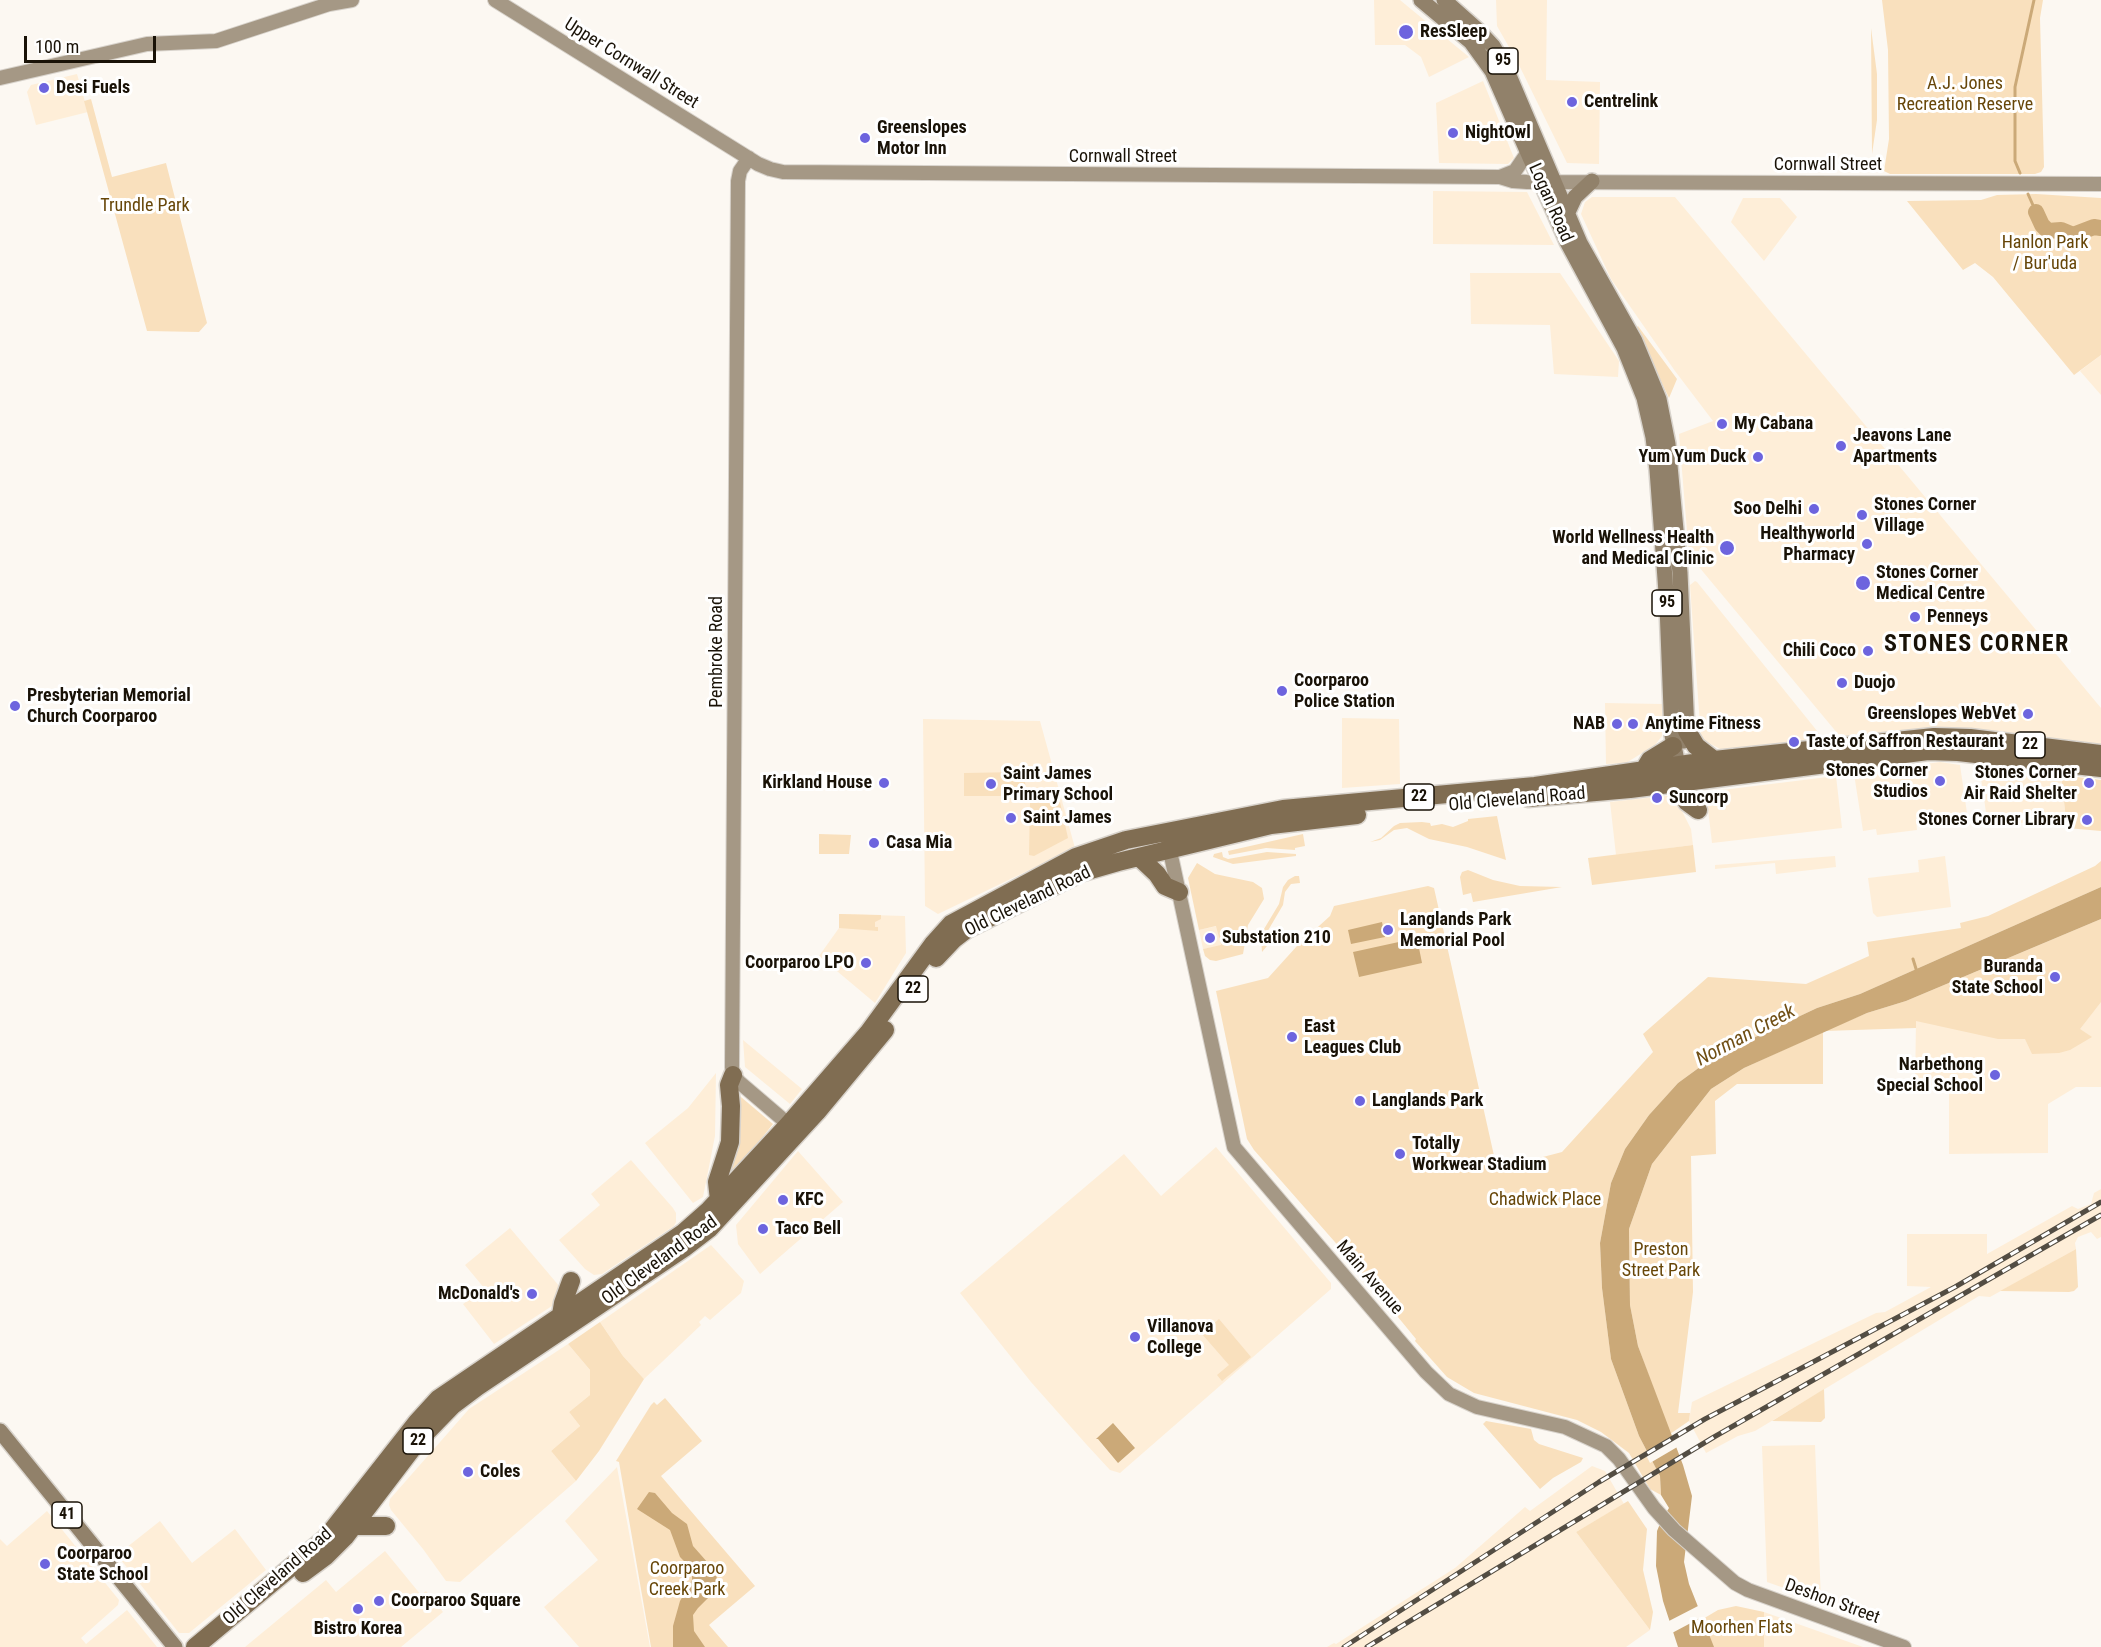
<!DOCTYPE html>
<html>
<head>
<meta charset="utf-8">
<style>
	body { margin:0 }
	#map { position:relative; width:2101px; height:1647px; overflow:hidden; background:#fcf8f2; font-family:"Roboto Condensed",sans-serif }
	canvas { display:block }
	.scale { position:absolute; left:24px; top:36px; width:132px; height:27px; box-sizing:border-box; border:3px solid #191207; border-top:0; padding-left:8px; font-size:18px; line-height:21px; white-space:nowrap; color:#191207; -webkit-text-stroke:4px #fff; paint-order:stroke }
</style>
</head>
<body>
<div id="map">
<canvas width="2101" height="1647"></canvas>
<div class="scale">100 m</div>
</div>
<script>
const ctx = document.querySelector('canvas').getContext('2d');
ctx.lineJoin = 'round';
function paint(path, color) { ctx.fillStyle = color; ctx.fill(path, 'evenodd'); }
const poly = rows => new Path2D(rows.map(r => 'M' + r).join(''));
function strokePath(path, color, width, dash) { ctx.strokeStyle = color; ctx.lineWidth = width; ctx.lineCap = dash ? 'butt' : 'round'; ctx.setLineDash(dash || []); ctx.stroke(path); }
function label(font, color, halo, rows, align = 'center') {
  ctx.font = font + ' "Roboto Condensed",sans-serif'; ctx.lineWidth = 6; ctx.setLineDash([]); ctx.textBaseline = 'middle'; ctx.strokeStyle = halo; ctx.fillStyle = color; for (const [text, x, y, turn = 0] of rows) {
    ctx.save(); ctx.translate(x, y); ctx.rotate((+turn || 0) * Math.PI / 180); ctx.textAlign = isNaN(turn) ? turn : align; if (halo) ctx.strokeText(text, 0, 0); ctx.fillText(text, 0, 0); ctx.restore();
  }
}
const built = poly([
	[1374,0,1400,0,1469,57,1429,77,1421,57,1405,45,1375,45],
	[1496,0,1547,0,1546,80,1600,82,1599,164,1567,163,1517,61,1497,26],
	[77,74,88,112,36,125,27,92,31,85],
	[1483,81,1514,158,1508,164,1439,163,1436,103],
	[1433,191,1527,192,1554,245,1433,244],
	[1592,197,1675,197,2101,708,2101,747,1843,740,1689,555,1679,434,1713,421,1675,371,1611,279,1581,214,1585,202],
	[1743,198,1780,198,1797,217,1764,261,1731,222],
	[1470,273,1560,273,1619,361,1618,377,1554,374,1550,325,1471,324],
	[2101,355,2101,395,2080,371],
	[1695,581,1697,582,1826,742,1728,753,1701,739,1690,585],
	[1605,703,1663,704,1662,736,1655,745,1626,763,1606,764],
	[1342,718,1399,719,1400,784,1342,788],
	[923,719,1040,721,1075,848,938,914,925,906],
	[1940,762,1960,765,1967,813,1916,819,1917,830,1877,835,1876,829,1863,831,1854,774],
	[1979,765,2061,775,2067,828,1987,819],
	[1836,776,1842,828,1712,843,1706,792],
	[1674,795,1691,829,1693,845,1616,855,1610,802],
	[1835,856,1836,867,1776,874,1775,863,1715,869,1715,865],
	[1945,856,1951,907,1877,917,1873,913,1868,878,1919,872,1918,860],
	[839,914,905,916,906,953,875,1003,819,956,839,928],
	[1217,926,1221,946,1203,949,1199,930],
	[2101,935,2101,1087,2076,1087,2048,1104,2048,1153,1949,1154,1949,1088,1915,1088,1916,1020],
	[743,1040,802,1089,790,1104,745,1067],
	[716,1073,715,1136,703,1197,693,1203,645,1143,688,1108],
	[1216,1147,1331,1283,1331,1289,1120,1473,1110,1470,1086,1444,1031,1382,960,1293,1124,1154,1161,1196],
	[798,1151,843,1202,760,1274,738,1244,736,1225],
	[631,1160,673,1208,676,1213,676,1222,674,1226,602,1274,594,1275,585,1269,559,1240,600,1205,591,1194],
	[2101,1189,2101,1237,2097,1239,2091,1232,2078,1237,2075,1243,2076,1249,1990,1297,1979,1296,1755,1431,1738,1436,1706,1453,1689,1421,1692,1402,1876,1313,1885,1312,1931,1287,1907,1286,1907,1234,1987,1234,1987,1254,2072,1206,2078,1209,2091,1204,2094,1193],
	[510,1228,560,1287,558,1302,494,1344,463,1304,485,1289,465,1265],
	[711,1245,744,1281,741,1293,710,1320,705,1316,699,1322,701,1325,644,1379,623,1356,600,1322],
	[568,1344,590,1370,590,1395,569,1412,580,1426,551,1451,576,1481,460,1582,446,1581,423,1549,391,1510,389,1505,390,1499,469,1409],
	[1815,1445,1821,1601,1767,1582,1762,1446],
	[1592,1466,1605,1471,1624,1504,1576,1532,1650,1630,1626,1647,1327,1647,1334,1643,1336,1644,1455,1568,1525,1507,1530,1511],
	[617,1467,650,1647,579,1647,544,1607,598,1560,565,1521],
	[47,1511,119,1600,118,1605,81,1638,86,1644,127,1610,157,1647,0,1647,0,1539,7,1546],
	[160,1521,192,1563,235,1529,266,1570,189,1633,179,1633,117,1555],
	[385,1551,421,1595,426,1591,443,1612,401,1647,245,1647,326,1580,336,1592],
	[1764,1612,1863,1647,1764,1647]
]);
const green = poly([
	[2043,0,2040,18,2044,167,2041,172,2035,174,1890,174,1884,171,1889,139,1888,50,1882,0],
	[1871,28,1877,74,1877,120,1872,154],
	[91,99,112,177,166,163,207,323,199,332,147,331,84,101],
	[2036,194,2101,198,2101,355,2074,375,1993,277,1975,263,1963,270,1907,201,1981,200,1997,195],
	[1638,326,1677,379,1669,398,1636,328],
	[1019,772,1019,781,1025,781,1026,796,964,796,964,773],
	[2061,775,2101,780,2101,831,2067,828],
	[1060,802,1068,838,1034,856,1029,855,1030,803],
	[1497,816,1506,860,1467,847,1429,839,1407,828,1394,830,1380,840,1370,842,1381,838,1394,826,1400,823,1422,822,1430,823,1431,826,1442,824,1453,827,1468,821,1468,819],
	[819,834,851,835,849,854,819,854],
	[1303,834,1305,846,1295,848,1295,850,1266,848,1229,855,1228,851],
	[1693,845,1696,872,1592,885,1588,858],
	[1222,852,1223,857,1228,859,1267,852,1296,854,1296,856,1233,864,1213,857,1214,854],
	[2101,861,2101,887,1860,994,1817,1008,1715,1056,1678,1083,1649,1115,1625,1149,1611,1183,1600,1243,1602,1288,1611,1359,1639,1436,1660,1476,1661,1495,1650,1489,1629,1453,1601,1432,1577,1420,1474,1393,1447,1377,1415,1341,1416,1339,1356,1266,1254,1150,1247,1139,1216,991,1268,978,1297,946,1330,916,1334,906,1428,886,1434,888,1497,1169,1562,1152,1653,1052,1643,1034,1708,977,1806,984,1869,956,1867,942,1961,928,1960,923,1988,916,2095,866],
	[1197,863,1215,874,1253,882,1262,888,1264,899,1248,925,1243,954,1216,961,1210,960,1205,956,1203,949,1221,945,1216,926,1199,930,1188,878],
	[1468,870,1493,880,1520,886,1562,887,1473,902,1471,893,1463,895,1460,877,1462,872],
	[1295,876,1299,876,1300,883,1291,884,1285,892,1283,905,1263,939,1263,943,1267,946,1262,952,1261,938,1264,929,1279,904,1283,887,1288,880],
	[839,914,881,915,881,919,875,922,875,927,878,927,878,931,839,928],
	[2101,919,2101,1002,2080,1029,2092,1037,2070,1050,2059,1053,2032,1054,2025,1039,1998,1039,1916,1021,1916,1028,1824,1031,1867,1013,1906,1001],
	[1823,1032,1823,1084,1737,1084,1715,1101,1716,1154,1691,1156,1693,1292,1678,1413,1690,1413,1689,1421,1670,1434,1638,1346,1630,1305,1629,1229,1652,1164,1711,1089,1744,1068],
	[735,1092,773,1124,729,1179,721,1179],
	[2076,1249,2078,1287,2074,1291,2069,1292,2000,1291],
	[1219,1319,1251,1357,1222,1381,1217,1375,1229,1365,1202,1334],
	[600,1322,623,1356,644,1379,599,1451,576,1481,551,1451,580,1426,569,1412,590,1395,590,1370,568,1344],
	[1824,1389,1825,1418,1821,1422,1772,1421],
	[665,1398,702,1441,661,1476,755,1586,709,1625,728,1647,651,1647,619,1462,616,1461,651,1405,654,1402,657,1405],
	[1486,1421,1531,1429,1534,1440,1539,1444,1583,1458,1581,1462,1553,1478,1540,1489,1483,1424],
	[1628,1501,1647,1529,1643,1570,1653,1612,1650,1630,1576,1532],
	[1736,1606,1764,1612,1764,1647,1700,1647,1696,1623,1718,1610]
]);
const water = poly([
	[2101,887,2101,919,1906,1001,1867,1013,1744,1068,1711,1089,1652,1164,1629,1229,1630,1305,1638,1346,1683,1465,1692,1496,1684,1562,1689,1584,1714,1647,1678,1647,1663,1601,1656,1566,1657,1531,1662,1519,1669,1508,1661,1495,1660,1476,1639,1436,1611,1359,1602,1288,1600,1243,1611,1183,1625,1149,1649,1115,1678,1083,1715,1056,1817,1008,1860,994],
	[1382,922,1385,937,1351,944,1348,930],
	[1417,938,1422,963,1359,977,1353,952],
	[1113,1423,1135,1448,1118,1463,1098,1439,1096,1439],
	[649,1492,655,1493,672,1513,687,1524,693,1546,716,1572,717,1580,713,1593,698,1608,693,1615,694,1631,705,1647,673,1647,673,1626,680,1601,692,1580,692,1573,690,1567,680,1557,670,1530,637,1509]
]);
const pier = poly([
	[1674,1435,1679,1446,1650,1463,1645,1453],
	[1700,1605,1704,1616,1672,1633,1667,1622]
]);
const stream = poly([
	[2020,173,2015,161,2015,87,2034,0],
	[2028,194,2036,212],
	[1913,959,1917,972]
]);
const river = poly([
	[2036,212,2042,225,2048,231,2061,230,2073,235,2094,227,2101,228]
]);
const secondary = poly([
	[495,0,758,164,770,169,783,172,1500,177,1513,181,1527,182,2101,184],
	[0,78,147,44,216,41,329,4,352,0],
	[749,158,740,171,738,181,732,1067,733,1075,739,1082,794,1129],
	[1500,177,1515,171,1528,152],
	[1168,842,1234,1147,1426,1372,1449,1394,1477,1407,1565,1427,1606,1446,1619,1459,1654,1508,1674,1530,1735,1583,1748,1590,1904,1647]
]);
const primary = poly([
	[1421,0,1471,42,1492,71,1567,242,1624,348,1644,398,1653,437,1657,470,1667,606,1672,735,1677,761,1685,774],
	[1444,0,1479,31,1493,46,1505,66,1580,243,1635,341,1659,399,1668,444,1680,573,1687,731,1684,741],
	[1568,212,1575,197,1592,181],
	[0,1431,175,1647]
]);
const highway = poly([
	[1687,731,1696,746,1714,760],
	[1644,770,1650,760,1673,746],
	[1676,784,1687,802,1698,810],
	[1528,798,1630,789,1928,751,1958,752,2101,768],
	[1139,857,1157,874,1165,886,1179,892],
	[936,958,954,939,967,929,1080,873,1118,862,1271,825,1357,815],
	[719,1200,717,1182,730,1142,731,1106,729,1085,733,1075],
	[561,1315,563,1303,571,1281],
	[355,1526,386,1526],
	[303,1573,326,1556,345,1537,418,1441,453,1405,477,1387,684,1248,710,1228,817,1112,885,1030],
	[195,1647,326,1538,417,1422,438,1399,655,1252,683,1233,709,1210,789,1124,868,1033,933,944,951,924,1076,857,1126,840,1283,809,1535,786,1714,760,1934,737,1970,738,2101,754]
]);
const rail = poly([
	[1344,1647,1599,1482,1705,1419,1955,1287,2101,1202],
	[1367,1647,1714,1437,2101,1215]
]);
const markers = [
	[1406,32,8,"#6d64de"],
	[44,88,6,"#6d64de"],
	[1572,102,6,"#6d64de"],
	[1453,133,6,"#6d64de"],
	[865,138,6,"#6d64de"],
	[1722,424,6,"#6d64de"],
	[1841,446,6,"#6d64de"],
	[1758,457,6,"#6d64de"],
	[1814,509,6,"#6d64de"],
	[1862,515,6,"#6d64de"],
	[1867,544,6,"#6d64de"],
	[1727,548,8,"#6d64de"],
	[1863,583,8,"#6d64de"],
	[1915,617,6,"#6d64de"],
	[1868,651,6,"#6d64de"],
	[1842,683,6,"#6d64de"],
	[1282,691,6,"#6d64de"],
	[15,706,6,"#6d64de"],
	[2028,714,6,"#6d64de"],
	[1617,724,6,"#6d64de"],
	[1633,724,6,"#6d64de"],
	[1794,742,6,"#6d64de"],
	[1940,781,6,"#6d64de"],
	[884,783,6,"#6d64de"],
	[2089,783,6,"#6d64de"],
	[991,784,6,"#6d64de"],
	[1657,798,6,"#6d64de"],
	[1011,818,6,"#6d64de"],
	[2087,820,6,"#6d64de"],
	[874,843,6,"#6d64de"],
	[1388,930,6,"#6d64de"],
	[1210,938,6,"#6d64de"],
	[866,963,6,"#6d64de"],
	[2055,977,6,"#6d64de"],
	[1292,1037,6,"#6d64de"],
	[1995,1075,6,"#6d64de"],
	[1360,1101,6,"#6d64de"],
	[1400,1154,6,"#6d64de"],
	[783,1200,6,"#6d64de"],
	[763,1229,6,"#6d64de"],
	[532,1294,6,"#6d64de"],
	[1135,1337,6,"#6d64de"],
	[468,1472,6,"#6d64de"],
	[45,1564,6,"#6d64de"],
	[379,1601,6,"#6d64de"],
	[358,1609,6,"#6d64de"]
];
const shields = [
	[1503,61,30],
	[1667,603,30],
	[2030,745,30],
	[1419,797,30],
	[913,989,30],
	[418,1441,30],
	[67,1515,30]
];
const shieldNames = [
	["95",1503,61],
	["95",1667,603],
	["22",2030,745],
	["22",1419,797],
	["22",913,989],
	["22",418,1441],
	["41",67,1515]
];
const poiNames = [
	["ResSleep",1420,32],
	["Desi Fuels",56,88],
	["Centrelink",1584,102],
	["Greenslopes",877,128],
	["Motor Inn",877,149],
	["NightOwl",1465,133],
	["My Cabana",1734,424],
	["Jeavons Lane",1853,436],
	["Apartments",1853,457],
	["Yum Yum Duck",1746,457,"right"],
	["Stones Corner",1874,505],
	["Village",1874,526],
	["Soo Delhi",1802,509,"right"],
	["Healthyworld",1855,534,"right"],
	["Pharmacy",1855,555,"right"],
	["World Wellness Health",1714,538,"right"],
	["and Medical Clinic",1714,559,"right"],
	["Stones Corner",1876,573],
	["Medical Centre",1876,594],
	["Penneys",1927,617],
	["Chili Coco",1856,651,"right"],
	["Coorparoo",1294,681],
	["Police Station",1294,702],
	["Duojo",1854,683],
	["Presbyterian Memorial",27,696],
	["Church Coorparoo",27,717],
	["Greenslopes WebVet",2016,714,"right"],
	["NAB",1605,724,"right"],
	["Anytime Fitness",1645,724],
	["Taste of Saffron Restaurant",1806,742],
	["Stones Corner",1928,771,"right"],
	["Studios",1928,792,"right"],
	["Stones Corner",2077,773,"right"],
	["Air Raid Shelter",2077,794,"right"],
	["Saint James",1003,774],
	["Primary School",1003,795],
	["Kirkland House",872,783,"right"],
	["Suncorp",1669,798],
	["Saint James",1023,818],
	["Stones Corner Library",2075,820,"right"],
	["Casa Mia",886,843],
	["Langlands Park",1400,920],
	["Memorial Pool",1400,941],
	["Substation 210",1222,938],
	["Coorparoo LPO",854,963,"right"],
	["Buranda",2043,967,"right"],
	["State School",2043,988,"right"],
	["East",1304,1027],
	["Leagues Club",1304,1048],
	["Narbethong",1983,1065,"right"],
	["Special School",1983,1086,"right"],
	["Langlands Park",1372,1101],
	["Totally",1412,1144],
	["Workwear Stadium",1412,1165],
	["KFC",795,1200],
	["Taco Bell",775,1229],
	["McDonald's",520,1294,"right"],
	["Villanova",1147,1327],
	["College",1147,1348],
	["Coles",480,1472],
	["Coorparoo",57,1554],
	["State School",57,1575],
	["Coorparoo Square",391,1601],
	["Bistro Korea",358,1629,"center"]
];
const streetNames = [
	["Upper Cornwall Street",631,64,32],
	["Cornwall Street",1123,157],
	["Cornwall Street",1828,165],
	["Logan Road",1550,203,66],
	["Pembroke Road",717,652,-90],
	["Old Cleveland Road",1517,800,-5],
	["Old Cleveland Road",1028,902,-26],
	["Old Cleveland Road",660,1261,-36],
	["Main Avenue",1369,1278,49],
	["Old Cleveland Road",278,1577,-41],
	["Deshon Street",1832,1602,20]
];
const parkNames = [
	["A.J. Jones",1965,84],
	["Recreation Reserve",1965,105],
	["Trundle Park",145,206],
	["Hanlon Park",2045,243],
	["/ Bur'uda",2045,264],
	["Chadwick Place",1545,1200],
	["Preston",1661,1250],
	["Street Park",1661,1271],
	["Coorparoo",687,1569],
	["Creek Park",687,1590],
	["Moorhen Flats",1742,1628]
];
const waterNames = [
	["Norman Creek",1746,1036,-28]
];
const districtNames = [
	["STONES CORNER",1977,645]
];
paint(built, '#feeed8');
paint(green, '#f9e0bd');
paint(water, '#cba978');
paint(pier, '#fcf8f2');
strokePath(stream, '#cba978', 3);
strokePath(river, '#cba978', 16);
strokePath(secondary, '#d8d3cc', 16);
strokePath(primary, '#d8d3cc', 18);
strokePath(highway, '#d8d3cc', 21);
strokePath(secondary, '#a59885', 14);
strokePath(primary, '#91816a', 15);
strokePath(highway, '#806d52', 18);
strokePath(rail, '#534d43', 5);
strokePath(rail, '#fff', 3, [9]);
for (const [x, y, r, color] of markers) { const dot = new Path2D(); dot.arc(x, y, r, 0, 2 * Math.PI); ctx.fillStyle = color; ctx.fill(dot); strokePath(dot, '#fff', 2); }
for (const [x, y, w] of shields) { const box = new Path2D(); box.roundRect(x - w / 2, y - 13, w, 26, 4.5); ctx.fillStyle = '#fff'; ctx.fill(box); strokePath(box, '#191207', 1.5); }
label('bold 16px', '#191207', null, shieldNames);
label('bold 18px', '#191207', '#fff', poiNames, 'left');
label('18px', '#191207', '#fff', streetNames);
label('18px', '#674608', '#fff', parkNames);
label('italic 20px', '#704f15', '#fff', waterNames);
ctx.letterSpacing = '1.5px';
label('bold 24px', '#191207', '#fff', districtNames);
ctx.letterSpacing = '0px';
</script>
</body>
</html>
